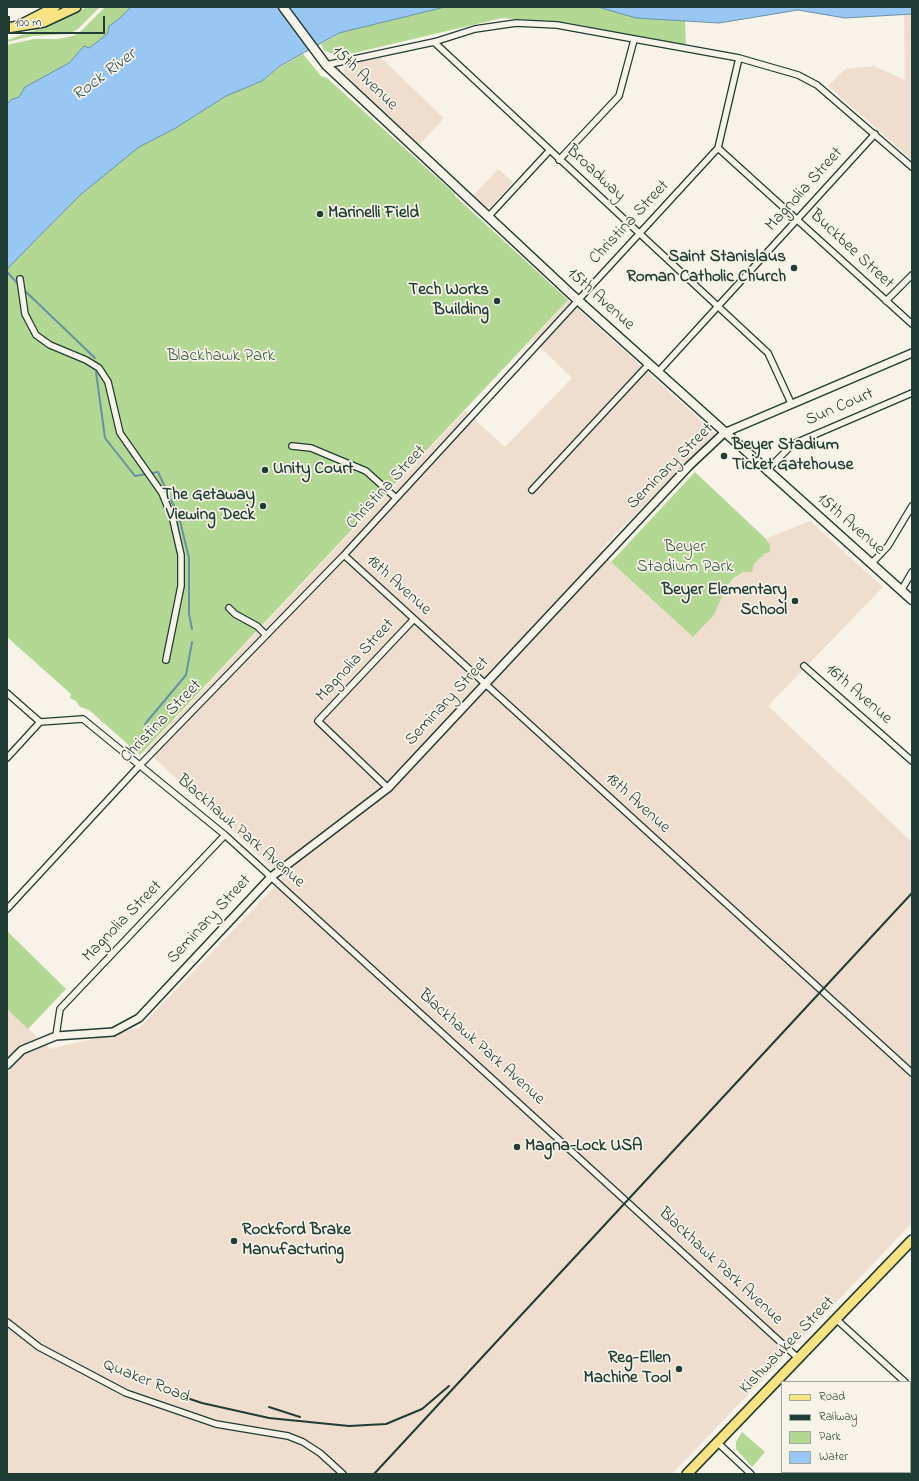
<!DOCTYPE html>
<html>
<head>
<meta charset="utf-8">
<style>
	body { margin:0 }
	#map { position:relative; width:919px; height:1481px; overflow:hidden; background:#f7f3e8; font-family:"Indie Flower",sans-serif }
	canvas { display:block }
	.frame { position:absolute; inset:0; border:8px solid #1f3d34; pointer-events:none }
	.legend { position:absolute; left:781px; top:1381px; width:130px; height:92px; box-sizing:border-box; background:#f7f3e8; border:1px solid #a1aaa0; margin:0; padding:5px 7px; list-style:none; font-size:12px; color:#1f3d34 }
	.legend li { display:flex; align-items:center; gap:8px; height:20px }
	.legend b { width:20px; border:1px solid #a1aaa0 }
	.scale { position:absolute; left:8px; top:16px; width:97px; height:18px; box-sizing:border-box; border:2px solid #1f3d34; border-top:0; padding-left:5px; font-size:12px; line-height:14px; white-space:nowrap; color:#1f3d34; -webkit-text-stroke:3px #f7f3e8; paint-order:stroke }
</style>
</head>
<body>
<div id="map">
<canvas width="919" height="1481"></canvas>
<div class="frame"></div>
<ul class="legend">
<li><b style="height:5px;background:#f8e281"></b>Road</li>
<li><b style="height:5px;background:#1f3d34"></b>Railway</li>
<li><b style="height:11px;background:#b2d893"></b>Park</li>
<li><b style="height:11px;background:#98c7f3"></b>Water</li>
</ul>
<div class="scale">100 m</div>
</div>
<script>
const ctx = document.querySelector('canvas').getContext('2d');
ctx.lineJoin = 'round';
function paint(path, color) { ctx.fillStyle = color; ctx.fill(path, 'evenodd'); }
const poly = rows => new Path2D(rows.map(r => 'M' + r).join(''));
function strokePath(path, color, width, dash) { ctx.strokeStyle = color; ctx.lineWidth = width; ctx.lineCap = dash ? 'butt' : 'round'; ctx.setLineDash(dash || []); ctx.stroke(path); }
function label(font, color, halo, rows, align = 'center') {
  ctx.font = font + ' "Indie Flower",sans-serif'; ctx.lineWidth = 3.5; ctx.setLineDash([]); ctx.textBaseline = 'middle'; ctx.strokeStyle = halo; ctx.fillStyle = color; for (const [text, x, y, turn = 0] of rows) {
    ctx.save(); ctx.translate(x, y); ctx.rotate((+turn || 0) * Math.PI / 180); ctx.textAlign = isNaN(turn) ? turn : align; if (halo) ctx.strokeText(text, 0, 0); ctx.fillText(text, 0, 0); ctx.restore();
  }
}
const built = poly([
	[912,14,912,160,828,86,845,69,874,66,905,80,904,15],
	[380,57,444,118,418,146,345,74,343,69,347,65],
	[498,169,513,182,491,207,485,207,473,196],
	[568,300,716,434,600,550,611,562,693,637,714,615,727,586,743,572,765,539,810,521,883,587,768,706,912,842,912,1223,672,1474,7,1474,7,1009,50,1049,139,1028,283,878,146,750,465,411,505,447,572,378,533,340,506,368]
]);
const green = poly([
	[87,7,100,7,78,29,69,34,33,36,7,42,7,40,53,24],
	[105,7,131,7,120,18,109,26,108,33,96,43,89,48,84,46,69,63,25,87,19,97,12,99,7,104,7,45,34,39,58,39,73,36,80,32],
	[445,7,598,7,636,18,685,21,686,46,564,22,534,21,502,18,337,57,324,50,321,44,340,33],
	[303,54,321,76,327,78,455,194,455,196,568,300,140,755,89,710,80,707,76,701,70,698,71,694,7,637,7,269,79,196,139,147,174,129,226,96,262,81,280,67],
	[695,472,765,538,770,545,770,552,764,554,754,564,752,572,743,572,734,578,727,586,714,615,693,637,611,562],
	[7,931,66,989,28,1029,7,1009],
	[742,1432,765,1452,752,1467,736,1449,736,1442]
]);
const water = poly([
	[131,7,445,7,339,33,280,66,262,81,226,96,174,129,139,147,79,196,7,269,7,104,12,99,19,97,25,87,69,63,84,46,89,48,96,43,108,33,109,26,120,18,131,7],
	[598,7,912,7,912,14,845,18,798,10,719,23,636,18,598,7]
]);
const stream = poly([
	[7,272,20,286],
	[23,289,95,358],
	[96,372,105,438,135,476,158,472,179,517,189,558,189,614,192,629],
	[145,724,186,675,192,642]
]);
const minor = poly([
	[434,42,768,353,791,403],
	[326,65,434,42,475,29,516,23,557,25,739,58,798,75,817,85,912,167],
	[718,148,912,324],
	[559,160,619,96,634,40],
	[488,217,549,151],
	[20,279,25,314,36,335,50,345,86,360,99,368,108,382,120,433,162,493,173,520,181,555,181,586,166,660],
	[886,301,912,275],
	[658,372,875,134],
	[292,446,311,448,366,471,396,498],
	[766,471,793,444,912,393],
	[532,490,649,364],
	[344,555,912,1073],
	[871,564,888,546,912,506],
	[901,591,912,572],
	[229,608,235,614,257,626,266,635],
	[804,666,912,761],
	[7,693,40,722,83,719,225,835,798,1358],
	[7,758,40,722],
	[388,788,318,721,414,619],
	[7,909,141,764,344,555,718,148,739,58],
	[56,1036,60,1009,225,835],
	[836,1319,905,1382],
	[7,1322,39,1347,126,1393,216,1424,288,1436,303,1442,320,1453,343,1474],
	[910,1387,912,1389],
	[910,1410,912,1407],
	[718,1443,751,1474],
	[850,1474,852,1472]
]);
const tertiary = poly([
	[7,1065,22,1050,56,1036,113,1032,139,1018,271,877,388,788,689,466,724,433,912,353]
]);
const secondary = poly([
	[283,7,326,65,571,294,912,600]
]);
const primary = poly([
	[24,23,55,7],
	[7,28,44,22,76,7],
	[687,1474,912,1240]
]);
const rail = poly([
	[172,1393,202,1403,269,1418,349,1426,386,1424,422,1409,449,1386],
	[269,1407,300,1417],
	[374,1474,912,893]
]);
const markers = [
	[320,214,4,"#1f3d34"],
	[794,268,4,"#1f3d34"],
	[497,301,4,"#1f3d34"],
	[724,456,4,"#1f3d34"],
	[265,470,4,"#1f3d34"],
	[263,506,4,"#1f3d34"],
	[795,601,4,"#1f3d34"],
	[517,1147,4,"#1f3d34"],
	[234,1241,4,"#1f3d34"],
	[679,1369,4,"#1f3d34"]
];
const streetNames = [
	["15th Avenue",364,79,44],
	["Broadway",595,174,43],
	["Magnolia Street",805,190,-48],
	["Christina Street",630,223,-47],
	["Buckbee Street",851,250,43],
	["15th Avenue",600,300,42],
	["Sun Court",840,408,-23],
	["Seminary Street",671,467,-45],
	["Christina Street",387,488,-47],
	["15th Avenue",850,525,41],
	["18th Avenue",398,586,42],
	["Magnolia Street",356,661,-47],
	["16th Avenue",858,695,41],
	["Seminary Street",448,702,-47],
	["Christina Street",162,722,-46],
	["18th Avenue",637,804,42],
	["Blackhawk Park Avenue",240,832,41],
	["Seminary Street",210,920,-47],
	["Magnolia Street",123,922,-46],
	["Blackhawk Park Avenue",481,1048,42],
	["Blackhawk Park Avenue",720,1267,43],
	["Kishwaukee Street",788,1346,-46],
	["Quaker Road",146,1382,22]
];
const poiNames = [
	["Marinelli Field",328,214],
	["Saint Stanislaus",786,258,"right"],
	["Roman Catholic Church",786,278,"right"],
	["Tech Works",489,291,"right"],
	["Building",489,311,"right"],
	["Beyer Stadium",732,446],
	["Ticket Gatehouse",732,466],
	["Unity Court",273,470],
	["The Getaway",255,496,"right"],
	["Viewing Deck",255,516,"right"],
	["Beyer Elementary",787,591,"right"],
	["School",787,611,"right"],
	["Magna-Lock USA",525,1147],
	["Rockford Brake",242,1231],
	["Manufacturing",242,1251],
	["Reg-Ellen",671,1359,"right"],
	["Machine Tool",671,1379,"right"]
];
const parkNames = [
	["Blackhawk Park",221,357],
	["Beyer",685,548],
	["Stadium Park",685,568]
];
const waterNames = [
	["Rock River",105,76,-37]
];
paint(built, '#efdecd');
paint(green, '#b2d893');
paint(water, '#98c7f3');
strokePath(water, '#6890a7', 1);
strokePath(stream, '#6890a7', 2);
strokePath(minor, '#1f3d34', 8);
strokePath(tertiary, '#1f3d34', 10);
strokePath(secondary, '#1f3d34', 11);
strokePath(primary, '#1f3d34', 12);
strokePath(minor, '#f7f3e8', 5.5);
strokePath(tertiary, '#f7f3e8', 7);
strokePath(secondary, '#f7f3e8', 8);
strokePath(primary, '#f8e281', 9);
strokePath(rail, '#1f3d34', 2);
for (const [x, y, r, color] of markers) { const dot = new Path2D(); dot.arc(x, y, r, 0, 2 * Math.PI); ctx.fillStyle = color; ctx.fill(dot); strokePath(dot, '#f7f3e8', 1.5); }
label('17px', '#1f3d34', '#f7f3e8', streetNames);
label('bold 17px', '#1f3d34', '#f7f3e8', poiNames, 'left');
label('17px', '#3c5c47', '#f7f3e8', parkNames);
label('italic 18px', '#37595a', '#f7f3e8', waterNames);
</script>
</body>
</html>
